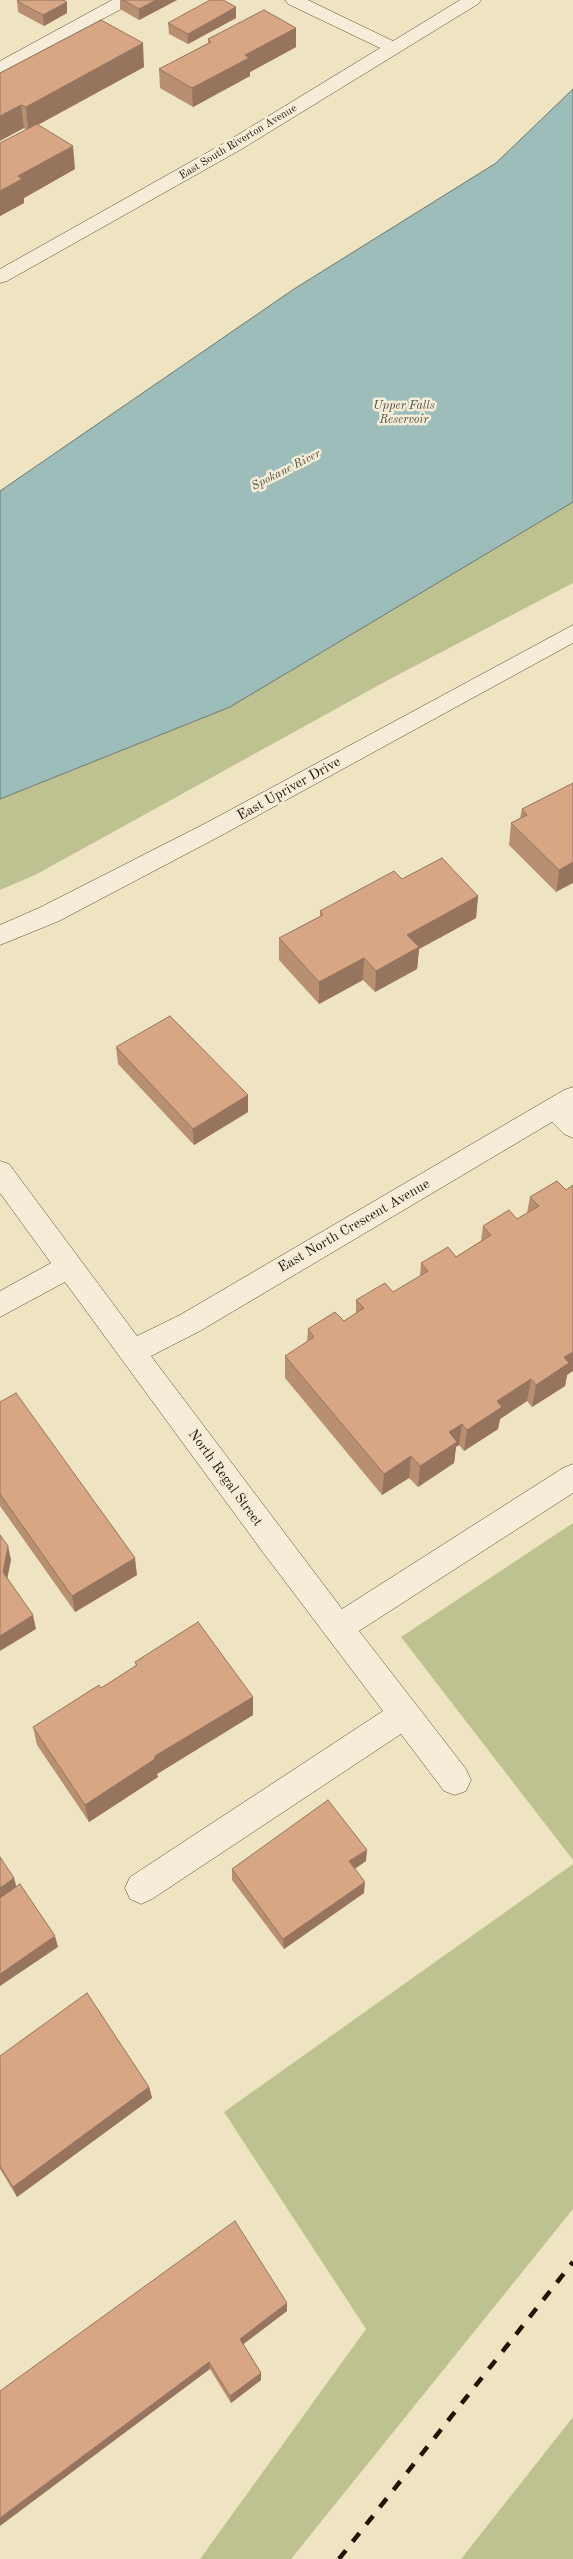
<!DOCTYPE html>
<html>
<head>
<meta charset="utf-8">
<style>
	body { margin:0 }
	canvas { display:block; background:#efe4c1 }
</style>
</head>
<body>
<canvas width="573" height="2559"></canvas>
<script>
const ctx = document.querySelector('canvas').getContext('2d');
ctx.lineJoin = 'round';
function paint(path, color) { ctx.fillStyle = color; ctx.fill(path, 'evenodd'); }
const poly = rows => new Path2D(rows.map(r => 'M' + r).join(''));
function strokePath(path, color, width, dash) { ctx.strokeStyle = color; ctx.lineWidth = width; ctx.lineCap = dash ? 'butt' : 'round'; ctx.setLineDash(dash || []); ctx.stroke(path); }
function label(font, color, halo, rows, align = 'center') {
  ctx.font = font + ' "Old Standard TT",serif'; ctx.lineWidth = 5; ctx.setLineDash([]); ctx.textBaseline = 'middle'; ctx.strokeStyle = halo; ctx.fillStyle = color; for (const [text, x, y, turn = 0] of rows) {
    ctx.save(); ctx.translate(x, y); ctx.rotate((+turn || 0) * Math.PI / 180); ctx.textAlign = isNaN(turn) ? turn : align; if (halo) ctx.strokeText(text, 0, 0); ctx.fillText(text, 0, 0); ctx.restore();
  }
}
const green = poly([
	[573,502,573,583,390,679,37,874,0,890,0,799,230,707],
	[573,1523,573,1860,401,1637],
	[573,1864,573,2209,291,2559,200,2559,366,2329,224,2112],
	[573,2417,573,2559,461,2559]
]);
const water = poly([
	[573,89,573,502,230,707,0,799,0,491,294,289,496,163,573,89]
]);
const minor = poly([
	[112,0,134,0,131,4,0,73,0,61,112,0],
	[285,0,308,0,393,41,460,0,481,0,478,4,240,150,7,281,0,283,0,269,226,142,380,48,288,4,285,0],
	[573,625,573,643,224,834,59,921,0,945,0,925,41,907,208,822,573,625],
	[573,1087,573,1138,564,1134,552,1122,200,1331,151,1356,342,1609,563,1468,573,1464,573,1493,359,1631,466,1769,471,1780,466,1791,455,1795,444,1791,401,1734,152,1899,141,1904,130,1899,125,1888,130,1877,383,1711,262,1551,65,1282,0,1317,0,1291,51,1263,0,1193,0,1161,9,1164,137,1336,180,1315,564,1090,573,1087]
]);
const rail = poly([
	[339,2559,573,2262]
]);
const wall = poly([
	[120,0,177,0,139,20,120,9],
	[17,1,67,13,44,26,18,12],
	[236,7,236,18,188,44,169,34,168,23],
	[296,28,296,47,250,72,250,76,193,107,160,88,159,69,208,43,208,39],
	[144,67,38,125,75,169,24,198,24,203,0,216,26,130,24,128,0,73],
	[573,783,556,892,509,845,511,823,520,818,522,809],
	[402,879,478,896,476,918,419,949,417,969,375,992,363,980,319,1004,279,960,279,938,320,916,320,911],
	[116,1047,248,1112,194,1145,118,1064],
	[557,1181,567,1375,565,1386,532,1407,527,1401,500,1419,498,1429,464,1451,459,1445,456,1447,454,1463,418,1487,409,1478,382,1495,285,1378,285,1356,307,1342,308,1329,344,1321,356,1313,356,1300,393,1292,420,1276,421,1263,456,1257,481,1241,483,1226,517,1219,527,1213,530,1197],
	[0,1402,137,1575,75,1612,0,1506],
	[135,1662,253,1697,253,1715,157,1774,158,1777,89,1822,37,1745,33,1727,101,1688,136,1666],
	[366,1861,355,1868,364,1893,284,1949,232,1880,232,1869],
	[0,2056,149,2087,152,2098,17,2197,0,2169],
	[287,2311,243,2344,261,2373,261,2380,231,2403,210,2369,0,2391]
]);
const shadedWall = poly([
	[156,0,177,0,139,20,139,9],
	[67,2,67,13,44,26,43,15],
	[236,7,236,18,188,44,188,34],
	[296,28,296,47,250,72,250,76,193,107,192,88,245,55],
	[143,43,144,67,28,130,26,107],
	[21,105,24,128,0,141,0,116],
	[73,146,75,169,24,198,24,203,0,216,0,191,18,176],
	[573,862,573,883,556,892,559,870],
	[478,896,476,918,419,949,417,969,375,992,376,971,407,935],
	[364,958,363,980,319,1004,319,982],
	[248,1095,248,1112,194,1145,193,1129],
	[573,1352,573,1371,567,1375,565,1386,532,1407,536,1385,564,1357],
	[531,1379,527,1401,500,1419,498,1429,464,1451,467,1430,497,1401],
	[462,1424,459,1445,456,1447,454,1463,418,1487,420,1466,449,1432],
	[411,1456,409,1478,382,1495,384,1474],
	[8,1546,11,1560,6,1585,3,1572],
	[135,1558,137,1575,75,1612,72,1596],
	[33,1615,36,1629,0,1651,0,1636],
	[253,1697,253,1715,157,1774,158,1777,89,1822,85,1805,155,1756],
	[367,1850,366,1861,349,1873,349,1861],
	[14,1878,18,1892,0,1904,0,1888],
	[365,1882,364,1893,284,1949,283,1939],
	[55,1936,58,1947,0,1986,0,1974],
	[149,2087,152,2098,17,2197,13,2187],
	[287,2303,287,2311,241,2346,240,2339],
	[209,2362,210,2369,0,2526,0,2518],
	[261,2373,261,2380,231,2403,230,2396]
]);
const building = poly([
	[19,0,63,0,67,2,43,15,17,1,19,0],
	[123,0,156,0,139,9,123,0],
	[210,0,223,0,236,7,188,34,168,23,210,0],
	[264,10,296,28,245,55,249,58,192,88,159,69,211,42,208,39,264,10],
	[101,20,143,43,26,107,21,105,0,116,0,73,101,20],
	[37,124,73,146,18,176,22,179,0,191,0,143,37,124],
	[573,783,573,862,559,870,511,823,527,815,522,809,573,783],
	[442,858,478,896,407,935,419,947,376,971,364,958,319,982,279,938,323,915,320,911,394,871,402,879,442,858],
	[170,1016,248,1095,193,1129,116,1047,170,1016],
	[557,1181,566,1190,573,1185,573,1352,564,1357,569,1363,536,1385,531,1379,497,1401,502,1407,467,1430,462,1424,449,1432,457,1442,420,1466,411,1456,384,1474,285,1356,314,1337,308,1329,335,1312,344,1321,364,1308,356,1300,385,1283,393,1292,428,1271,421,1263,448,1247,456,1257,491,1235,483,1226,509,1210,517,1219,539,1206,530,1197,557,1181],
	[16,1393,135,1558,72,1596,0,1494,0,1402,16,1393],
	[0,1535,8,1546,3,1572,33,1615,0,1636,0,1535],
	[198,1622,253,1697,155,1756,155,1759,85,1805,33,1727,99,1685,101,1688,137,1665,135,1662,198,1622],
	[328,1800,367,1850,349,1861,365,1882,283,1939,232,1869,328,1800],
	[0,1857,14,1878,0,1888,0,1857],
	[20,1884,55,1936,0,1974,0,1898,20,1884],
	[87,1993,149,2087,13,2187,0,2166,0,2056,87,1993],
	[235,2221,287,2303,240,2339,261,2373,230,2396,209,2362,0,2518,0,2391,235,2221]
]);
const farStreetnames = [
	["East South Riverton Avenue",238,142,-31]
];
const farWaternames = [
	["Upper Falls",404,406],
	["Reservoir",404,420],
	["Spokane River",286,470,-27]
];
const streetNames = [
	["East Upriver Drive",289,789,-29],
	["East North Crescent Avenue",354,1226,-30],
	["North Regal Street",225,1478,54]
];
paint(green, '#bec290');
paint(water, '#9cbdba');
strokePath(water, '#6c7870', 1);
strokePath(minor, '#584630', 1);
paint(minor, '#f5edd7');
strokePath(rail, '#251100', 4.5, [11, 11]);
paint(wall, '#b98f72');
paint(shadedWall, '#96745d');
paint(building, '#d7a685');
strokePath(building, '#96745d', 1);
label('11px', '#251100', '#f5edd7', farStreetnames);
label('italic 12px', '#4f4d41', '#f5edd7', farWaternames);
label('14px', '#251100', '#f5edd7', streetNames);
</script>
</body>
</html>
